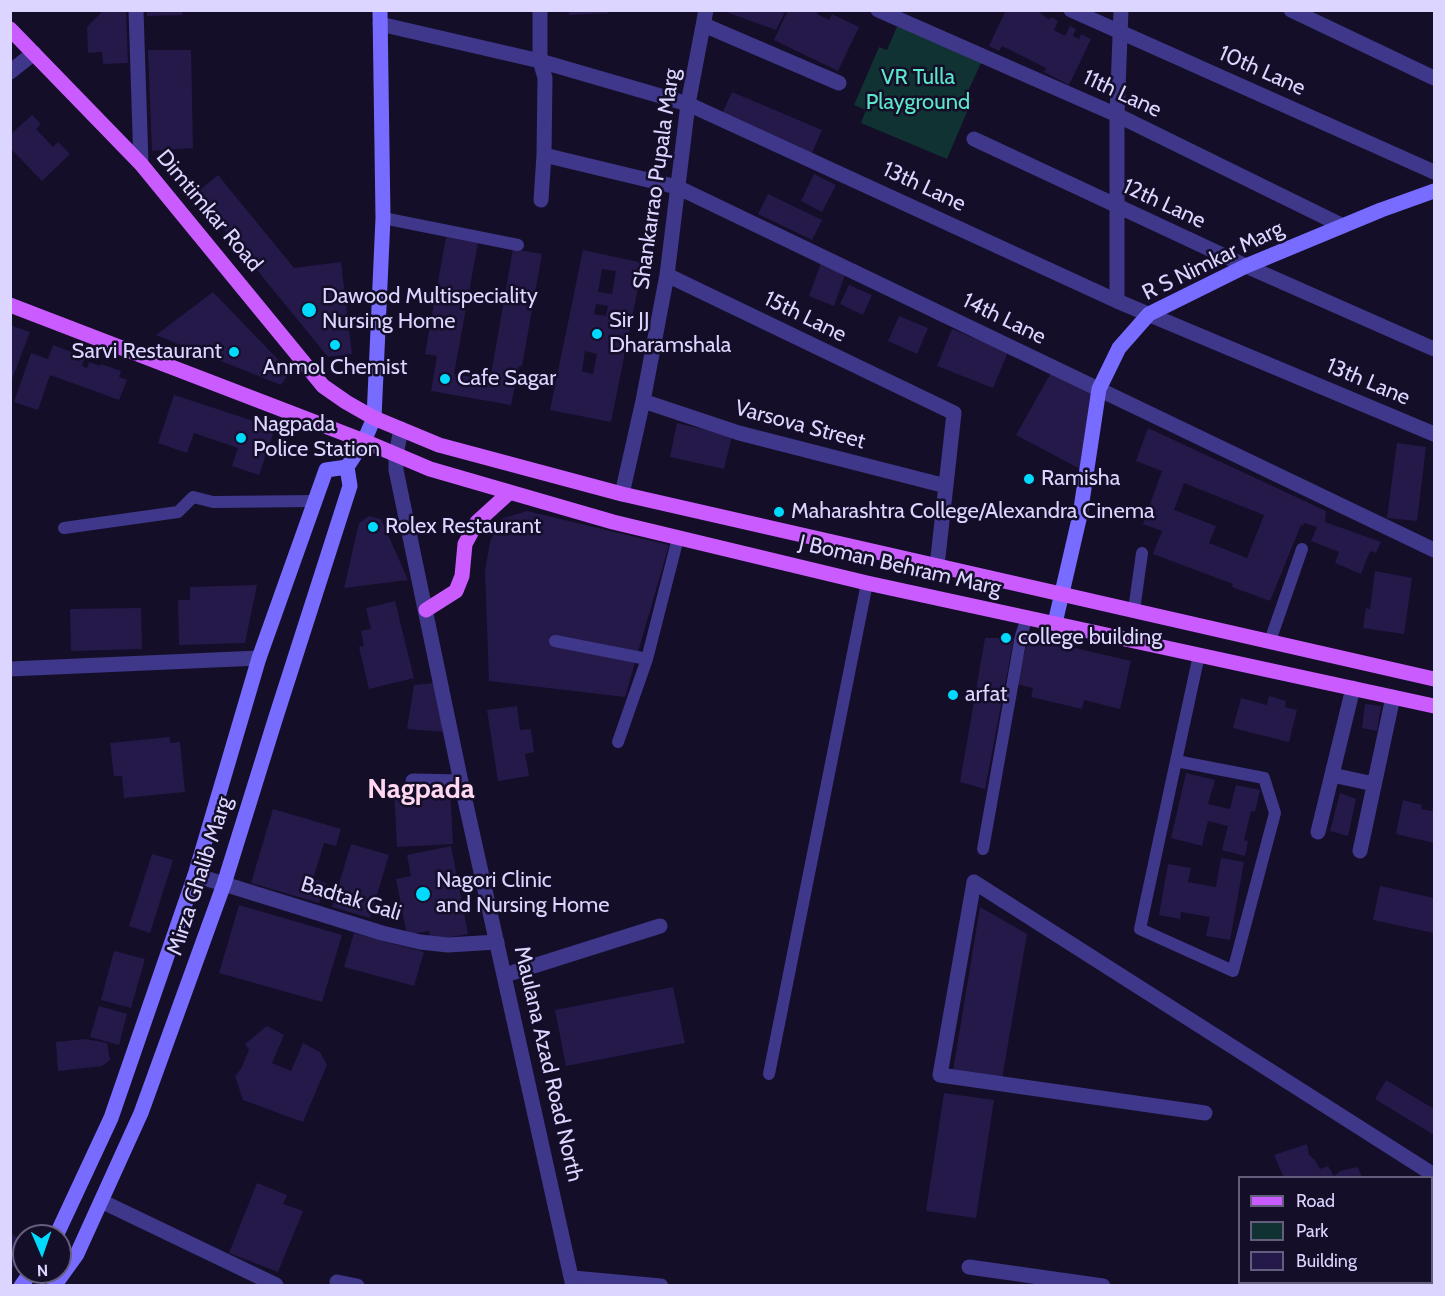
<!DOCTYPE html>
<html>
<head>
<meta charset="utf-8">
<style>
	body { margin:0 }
	#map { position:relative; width:1445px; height:1296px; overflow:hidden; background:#140e28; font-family:Cabin,sans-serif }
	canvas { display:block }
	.frame { position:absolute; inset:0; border:12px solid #dcd5ff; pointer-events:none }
	.legend { position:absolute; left:1238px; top:1176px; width:195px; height:108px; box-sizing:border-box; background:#140e28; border:2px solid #645e7e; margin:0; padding:8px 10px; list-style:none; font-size:18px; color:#dcd5ff }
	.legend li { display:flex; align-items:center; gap:12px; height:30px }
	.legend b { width:30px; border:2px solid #645e7e }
	.north { position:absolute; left:12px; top:1224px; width:60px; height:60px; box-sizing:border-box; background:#140e28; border:2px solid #645e7e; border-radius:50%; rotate:178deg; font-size:16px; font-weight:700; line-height:24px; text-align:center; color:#dcd5ff }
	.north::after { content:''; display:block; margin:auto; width:21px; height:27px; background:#01daff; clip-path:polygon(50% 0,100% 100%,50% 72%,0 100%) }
</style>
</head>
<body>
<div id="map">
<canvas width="1445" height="1296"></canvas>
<div class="frame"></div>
<ul class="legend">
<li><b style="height:8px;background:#ca5cff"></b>Road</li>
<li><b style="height:16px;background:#113232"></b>Park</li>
<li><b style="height:16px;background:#25194a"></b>Building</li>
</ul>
<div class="north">N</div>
</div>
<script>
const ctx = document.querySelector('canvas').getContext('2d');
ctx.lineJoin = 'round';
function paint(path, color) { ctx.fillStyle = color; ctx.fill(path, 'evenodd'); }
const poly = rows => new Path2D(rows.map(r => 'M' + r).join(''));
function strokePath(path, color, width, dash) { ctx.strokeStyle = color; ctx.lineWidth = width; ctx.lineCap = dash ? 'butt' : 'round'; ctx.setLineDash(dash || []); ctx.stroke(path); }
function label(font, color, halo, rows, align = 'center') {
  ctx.font = font + ' Cabin,sans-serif'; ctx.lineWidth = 5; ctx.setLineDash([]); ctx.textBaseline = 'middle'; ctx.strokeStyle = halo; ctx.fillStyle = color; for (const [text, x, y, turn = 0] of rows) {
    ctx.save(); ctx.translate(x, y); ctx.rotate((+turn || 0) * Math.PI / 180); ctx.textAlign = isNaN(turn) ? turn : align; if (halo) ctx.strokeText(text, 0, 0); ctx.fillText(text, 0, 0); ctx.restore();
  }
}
const green = poly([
	[899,22,983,59,969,89,972,100,947,159,861,123,866,110,854,105,879,47,887,50]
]);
const building = poly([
	[100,10,126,10,128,63,103,64,102,52,88,53,87,27,101,13],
	[147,10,182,10,182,15,147,16],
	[569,10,608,10,608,13,569,15],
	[730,10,786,10,776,30,729,13],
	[788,10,819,10,817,14,829,20,832,14,859,27,838,71,774,40],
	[1006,10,1037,10,1049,20,1051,17,1058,21,1054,30,1065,36,1070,26,1076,29,1073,36,1079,39,1081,34,1091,39,1069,85,1044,72,1046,68,1002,46,999,51,989,46],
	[148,50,191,50,193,148,152,151],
	[732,92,822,130,812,153,721,116],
	[32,115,41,124,36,129,53,147,58,142,70,154,42,181,12,150,10,152,10,135],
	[814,174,836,185,822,212,801,201],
	[218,175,294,268,341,262,352,354,328,357,195,194],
	[768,194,822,220,812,240,758,214],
	[446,237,478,243,454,374,490,380,513,249,542,254,522,366,519,366,511,405,431,391,437,356,425,354],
	[583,250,643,263,611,422,550,410],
	[602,269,616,271,612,294,598,292],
	[596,304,608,306,606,316,594,314],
	[585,351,597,354,593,374,582,371],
	[821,263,846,272,834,306,809,296],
	[849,285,872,295,863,315,840,304],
	[213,292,290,372,281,385,156,335],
	[899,316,928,328,917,354,888,341],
	[10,325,30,332,11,382,10,382],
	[952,329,1008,352,993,388,937,366],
	[53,345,85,357,82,366,87,368,89,362,100,366,101,364,121,371,119,377,127,380,119,400,50,375,38,410,14,402,31,353,48,359],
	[1052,371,1092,392,1080,469,1016,435],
	[174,395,275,428,259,475,232,466,238,448,194,433,187,453,158,443],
	[677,423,732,436,724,469,670,457],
	[1148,428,1326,511,1325,522,1381,542,1376,553,1370,551,1361,574,1335,563,1339,552,1311,541,1317,527,1304,523,1303,526,1301,525,1270,601,1232,587,1233,584,1153,554,1162,531,1143,524,1162,471,1136,461],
	[1184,483,1264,515,1247,558,1209,543,1216,526,1174,510],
	[1397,443,1426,447,1417,521,1387,518],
	[527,511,669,545,625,697,489,681,485,571,490,542,501,519],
	[369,516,381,519,408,580,344,588,359,523],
	[1375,571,1412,578,1404,634,1363,628,1366,608,1370,609],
	[257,585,245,643,179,645,178,600,190,600,190,587],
	[395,601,414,678,369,689,359,647,364,646,361,631,371,629,366,608],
	[141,608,142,649,71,651,70,609],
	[1028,637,1131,661,1120,709,1084,700,1082,709,1031,697,1033,688,1017,684],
	[985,638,1014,638,985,789,960,782],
	[435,683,447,732,407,729,414,685],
	[1269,696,1286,701,1285,707,1297,710,1289,742,1233,728,1241,698,1267,705],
	[1365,704,1381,706,1377,731,1362,728],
	[517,706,520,730,531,729,534,752,525,754,529,776,498,781,487,710],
	[170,737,170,743,180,742,185,792,124,798,122,776,114,776,110,743],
	[1186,773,1215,780,1208,804,1230,809,1236,785,1260,790,1255,812,1251,811,1244,840,1248,841,1245,856,1222,850,1228,826,1208,821,1202,846,1171,838],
	[450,787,453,844,397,847,394,790],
	[1340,793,1356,799,1348,836,1330,831],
	[1403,800,1422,805,1421,809,1432,811,1434,804,1434,843,1396,834],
	[273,809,341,829,336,846,324,843,313,879,326,883,319,903,251,883],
	[351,844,389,855,370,918,332,907],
	[451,846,468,934,431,941,429,931,407,935,396,879,411,876,407,855],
	[152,854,173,860,150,933,129,926],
	[1221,858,1244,862,1230,940,1206,936,1210,917,1181,912,1180,919,1159,915,1168,864,1191,868,1188,882,1216,887],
	[1380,886,1434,898,1434,933,1373,920],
	[239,905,342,935,322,1002,219,973],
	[980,907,1027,934,1002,1079,953,1071],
	[354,933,424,952,414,986,344,967],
	[114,951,145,959,131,1008,101,1000],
	[673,987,685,1043,566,1066,555,1010],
	[99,1006,127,1014,119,1045,90,1037],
	[267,1026,284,1035,272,1063,291,1071,303,1043,320,1052,327,1065,303,1122,243,1100,235,1076,241,1069,249,1050,245,1044],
	[86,1039,107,1043,110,1060,102,1066,58,1071,56,1042],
	[1386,1080,1434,1109,1434,1135,1375,1099],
	[944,1093,994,1100,976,1218,926,1211],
	[1307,1144,1309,1155,1314,1159,1320,1169,1328,1166,1334,1176,1340,1171,1358,1167,1362,1178,1284,1178,1274,1155],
	[257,1183,287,1195,283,1204,303,1211,278,1272,229,1253],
	[10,1232,24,1244,24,1254,10,1271]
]);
const service = poly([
	[383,218,518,245],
	[64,528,178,512,193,497,213,502,315,501],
	[1134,610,1142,553],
	[555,641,647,659],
	[1270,641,1302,549],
	[618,742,647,659,678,538],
	[1176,761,1264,778,1275,813,1233,971,1140,929,1176,761,1199,655],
	[983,849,1021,636,1027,617],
	[769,1074,867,583]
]);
const minor = poly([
	[136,10,141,164],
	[540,10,540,61,545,78,544,155,541,200],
	[878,10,1117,115,1343,226],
	[1071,10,1434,172],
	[1291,10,1434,78],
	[380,24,540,61,688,104,1117,301,1434,434],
	[704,25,839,83],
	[10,72,34,53],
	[974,139,1246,266,1434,349],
	[544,155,677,187,1434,550],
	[667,275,954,413,937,566],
	[1117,301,1117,115,1121,10],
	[643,401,739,433,946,486],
	[622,494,643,401,667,275,688,104,706,10],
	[10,669,259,658],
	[1332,775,1374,784],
	[413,781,461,782],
	[1318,832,1353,688],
	[1360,851,1393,697],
	[195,875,382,933,420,942,448,945,497,942],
	[505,975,660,926],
	[1205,1113,940,1075,974,882,1434,1175],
	[101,1201,276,1285],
	[969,1267,1103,1286],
	[573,1278,661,1286],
	[337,1282,357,1286]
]);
const tertiary = poly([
	[401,429,396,455,396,470,461,782,573,1286]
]);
const secondary = poly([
	[1055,623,1080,515,1099,389,1119,348,1149,314,1246,266,1381,210,1434,191],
	[56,1236,111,1118,195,875,259,658,326,470,347,467],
	[21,1286,31,1272],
	[54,1286,77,1254,141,1113,224,884,275,720,350,486,347,467,364,441,374,418,383,218,380,10]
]);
const primary = poly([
	[10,29,141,164,323,386,346,402,374,418,439,445,622,494,1434,679],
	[10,305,364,441,430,469,613,522,867,583,1434,706],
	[426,610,456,591,462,576,465,544,477,522,510,492]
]);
const markers = [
	[309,310,8,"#01daff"],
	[597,334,6,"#01daff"],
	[335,345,6,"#01daff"],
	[234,352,6,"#01daff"],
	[445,379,6,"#01daff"],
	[241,438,6,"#01daff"],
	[1029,479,6,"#01daff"],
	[779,512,6,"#01daff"],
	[373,527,6,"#01daff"],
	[1006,638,6,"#01daff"],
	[953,695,6,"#01daff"],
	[423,894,8,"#01daff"]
];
const streetNames = [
	["10th Lane",1262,71,24],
	["11th Lane",1122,94,25],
	["Shankarrao Pupala Marg",657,179,-82],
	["13th Lane",924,187,25],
	["12th Lane",1164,204,25],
	["Dimtimkar Road",209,211,50],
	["R S Nimkar Marg",1213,261,-26],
	["15th Lane",805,317,26],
	["14th Lane",1004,319,26],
	["13th Lane",1368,382,23],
	["Varsova Street",800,425,15],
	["J Boman Behram Marg",900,566,13],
	["Mirza Ghalib Marg",200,876,-72],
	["Badtak Gali",351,899,17],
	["Maulana Azad Road North",548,1064,77]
];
const parkNames = [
	["VR Tulla",918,78],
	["Playground",918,103]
];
const poiNames = [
	["Dawood Multispeciality",322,297],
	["Nursing Home",322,322],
	["Sir JJ",609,321],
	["Dharamshala",609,346],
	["Sarvi Restaurant",222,352,"right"],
	["Anmol Chemist",335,368,"center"],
	["Cafe Sagar",457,379],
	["Nagpada",253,425],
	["Police Station",253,450],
	["Ramisha",1041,479],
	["Maharashtra College/Alexandra Cinema",791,512],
	["Rolex Restaurant",385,527],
	["college building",1018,638],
	["arfat",965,695],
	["Nagori Clinic",436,881],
	["and Nursing Home",436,906]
];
const districtNames = [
	["Nagpada",421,790]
];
paint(green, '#113232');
paint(building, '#25194a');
strokePath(service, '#3e378a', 12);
strokePath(minor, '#3e378a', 15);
strokePath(tertiary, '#3e378a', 15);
strokePath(secondary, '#776cff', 15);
strokePath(primary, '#ca5cff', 15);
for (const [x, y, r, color] of markers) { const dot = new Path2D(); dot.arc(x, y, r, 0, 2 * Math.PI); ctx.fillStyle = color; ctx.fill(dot); strokePath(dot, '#140e28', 2); }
label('22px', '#dcd5ff', '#140e28', streetNames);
label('22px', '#5ae7ca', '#140e28', parkNames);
label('22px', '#dcd5ff', '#140e28', poiNames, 'left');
label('bold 28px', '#ffd7ef', '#140e28', districtNames);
</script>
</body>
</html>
